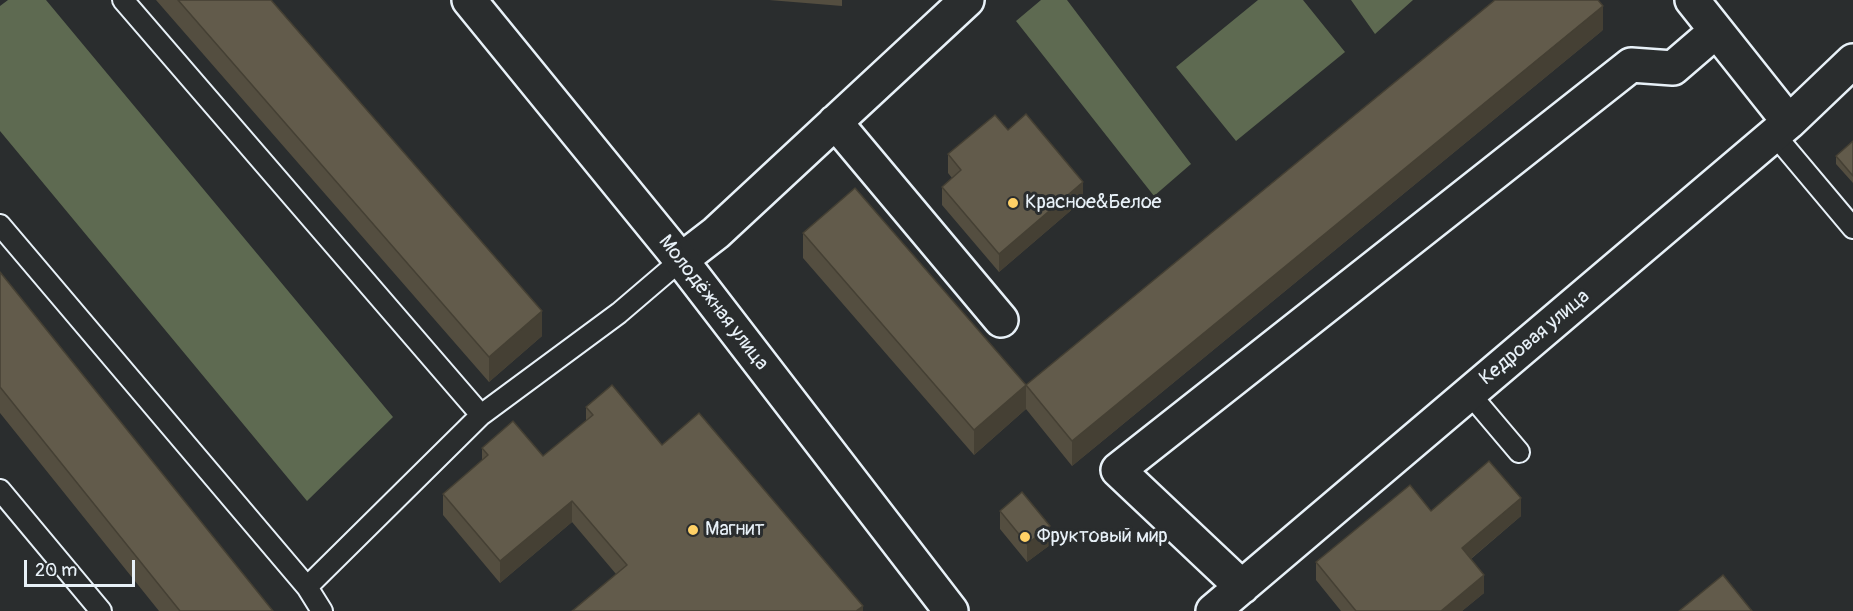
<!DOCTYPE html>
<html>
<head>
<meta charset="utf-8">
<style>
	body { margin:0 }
	#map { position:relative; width:1853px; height:611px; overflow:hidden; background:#2a2d2e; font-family:Pangolin,sans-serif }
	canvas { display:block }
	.scale { position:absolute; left:24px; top:560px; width:111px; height:27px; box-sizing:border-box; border:3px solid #e8f1f8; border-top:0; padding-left:8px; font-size:18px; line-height:21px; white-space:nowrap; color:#e8f1f8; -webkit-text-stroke:4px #2a2d2e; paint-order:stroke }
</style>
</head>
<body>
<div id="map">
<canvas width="1853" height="611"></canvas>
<div class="scale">20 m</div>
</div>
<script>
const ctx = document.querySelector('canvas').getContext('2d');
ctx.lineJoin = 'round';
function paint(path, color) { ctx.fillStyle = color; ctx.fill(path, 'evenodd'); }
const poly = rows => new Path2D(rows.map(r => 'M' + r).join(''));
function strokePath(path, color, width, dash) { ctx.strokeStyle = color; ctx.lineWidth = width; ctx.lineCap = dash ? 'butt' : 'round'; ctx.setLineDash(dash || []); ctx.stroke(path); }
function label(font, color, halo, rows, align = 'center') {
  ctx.font = font + ' Pangolin,sans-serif'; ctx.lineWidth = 6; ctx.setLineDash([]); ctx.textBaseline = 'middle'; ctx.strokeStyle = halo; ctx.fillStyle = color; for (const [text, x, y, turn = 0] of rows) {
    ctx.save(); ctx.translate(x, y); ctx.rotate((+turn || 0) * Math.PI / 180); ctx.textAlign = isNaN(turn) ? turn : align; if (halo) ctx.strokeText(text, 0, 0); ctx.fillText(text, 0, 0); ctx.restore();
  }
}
const green = poly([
	[8,0,46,0,393,417,307,501,0,131,0,6],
	[1041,0,1067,0,1191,164,1154,196,1016,21],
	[1258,0,1303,0,1345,52,1236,141,1176,67],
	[1351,0,1413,0,1375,34]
]);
const service = poly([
	[1774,134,1853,228],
	[0,225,307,587,481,415,123,0],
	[1469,393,1519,452],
	[481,415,619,313,681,260],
	[0,490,101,611],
	[307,587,322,611]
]);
const minor = poly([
	[1692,0,1789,122],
	[835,122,1001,320],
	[681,260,716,233,967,0],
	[1242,587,1118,470,1631,65,1673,68,1716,31],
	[1213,611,1789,122,1853,61]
]);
const tertiary = poly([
	[469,0,681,260,951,611]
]);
const wall = poly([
	[156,0,271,0,542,336,489,382],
	[769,0,842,0,842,6],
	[1603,30,1072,466,1026,409,974,455,803,258,803,233,1026,385],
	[1008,130,1083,200,999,272,942,205,942,187,952,178,948,173,948,154],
	[1853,141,1853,183,1836,164,1836,156],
	[0,272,273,611,159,611,0,413],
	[586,407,662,445,863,611,616,574,572,522,500,583,443,515,443,494,482,460,482,448,543,456,586,421],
	[1000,511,1050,545,1027,562,1000,529],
	[1431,511,1521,516,1471,559,1484,593,1462,611,1341,611,1316,580,1316,562]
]);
const shadedWall = poly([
	[1603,6,1603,30,1072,466,1072,441],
	[1083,182,1083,200,999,272,999,254],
	[542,311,542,336,489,382,489,357],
	[1026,385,1026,409,974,455,974,430],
	[1521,498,1521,516,1462,566,1462,548],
	[572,501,572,522,500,583,500,561],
	[1050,526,1050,545,1027,562,1027,544],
	[1484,575,1484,593,1462,611,1441,611],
	[863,606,863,611,856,611]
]);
const building = poly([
	[178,0,271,0,542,311,489,357,178,0],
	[1495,0,1598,0,1603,6,1072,441,1026,385,1495,0],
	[1026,114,1083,182,999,254,942,187,961,170,948,154,995,115,1008,130,1026,114],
	[1853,141,1853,176,1836,156,1853,141],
	[855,188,1026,385,974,430,803,233,855,188],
	[0,272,273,611,180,611,0,387,0,272],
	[612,385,662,445,699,413,863,606,856,611,572,611,627,565,572,501,500,561,443,494,488,455,482,448,513,421,543,456,593,415,586,407,612,385],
	[1489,461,1521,498,1462,548,1484,575,1441,611,1356,611,1316,562,1410,485,1431,511,1489,461],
	[1022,492,1050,526,1027,544,1000,511,1022,492],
	[1723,575,1752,611,1679,611,1723,575]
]);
const markers = [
	[1013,203,6,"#ffd166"],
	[693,530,6,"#ffd166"],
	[1025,537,6,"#ffd166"]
];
const poiNames = [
	["Красное&Белое",1025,203],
	["Магнит",705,530],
	["Фруктовый мир",1037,537]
];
const streetNames = [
	["Молодёжная улица",713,303,52],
	["Кедровая улица",1535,338,-40]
];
paint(green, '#5e6a51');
strokePath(service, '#e8f1f8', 24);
strokePath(minor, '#e8f1f8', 38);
strokePath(tertiary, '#e8f1f8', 38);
strokePath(service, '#2a2d2e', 20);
strokePath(minor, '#2a2d2e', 33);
strokePath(tertiary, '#2a2d2e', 33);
paint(wall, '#544e40');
paint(shadedWall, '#454034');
paint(building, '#625b4b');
strokePath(building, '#454034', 1.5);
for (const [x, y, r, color] of markers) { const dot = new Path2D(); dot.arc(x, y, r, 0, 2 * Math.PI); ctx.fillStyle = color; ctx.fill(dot); strokePath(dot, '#2a2d2e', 2); }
label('20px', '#e8f1f8', '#2a2d2e', poiNames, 'left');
label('20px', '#e8f1f8', '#2a2d2e', streetNames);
</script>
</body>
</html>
